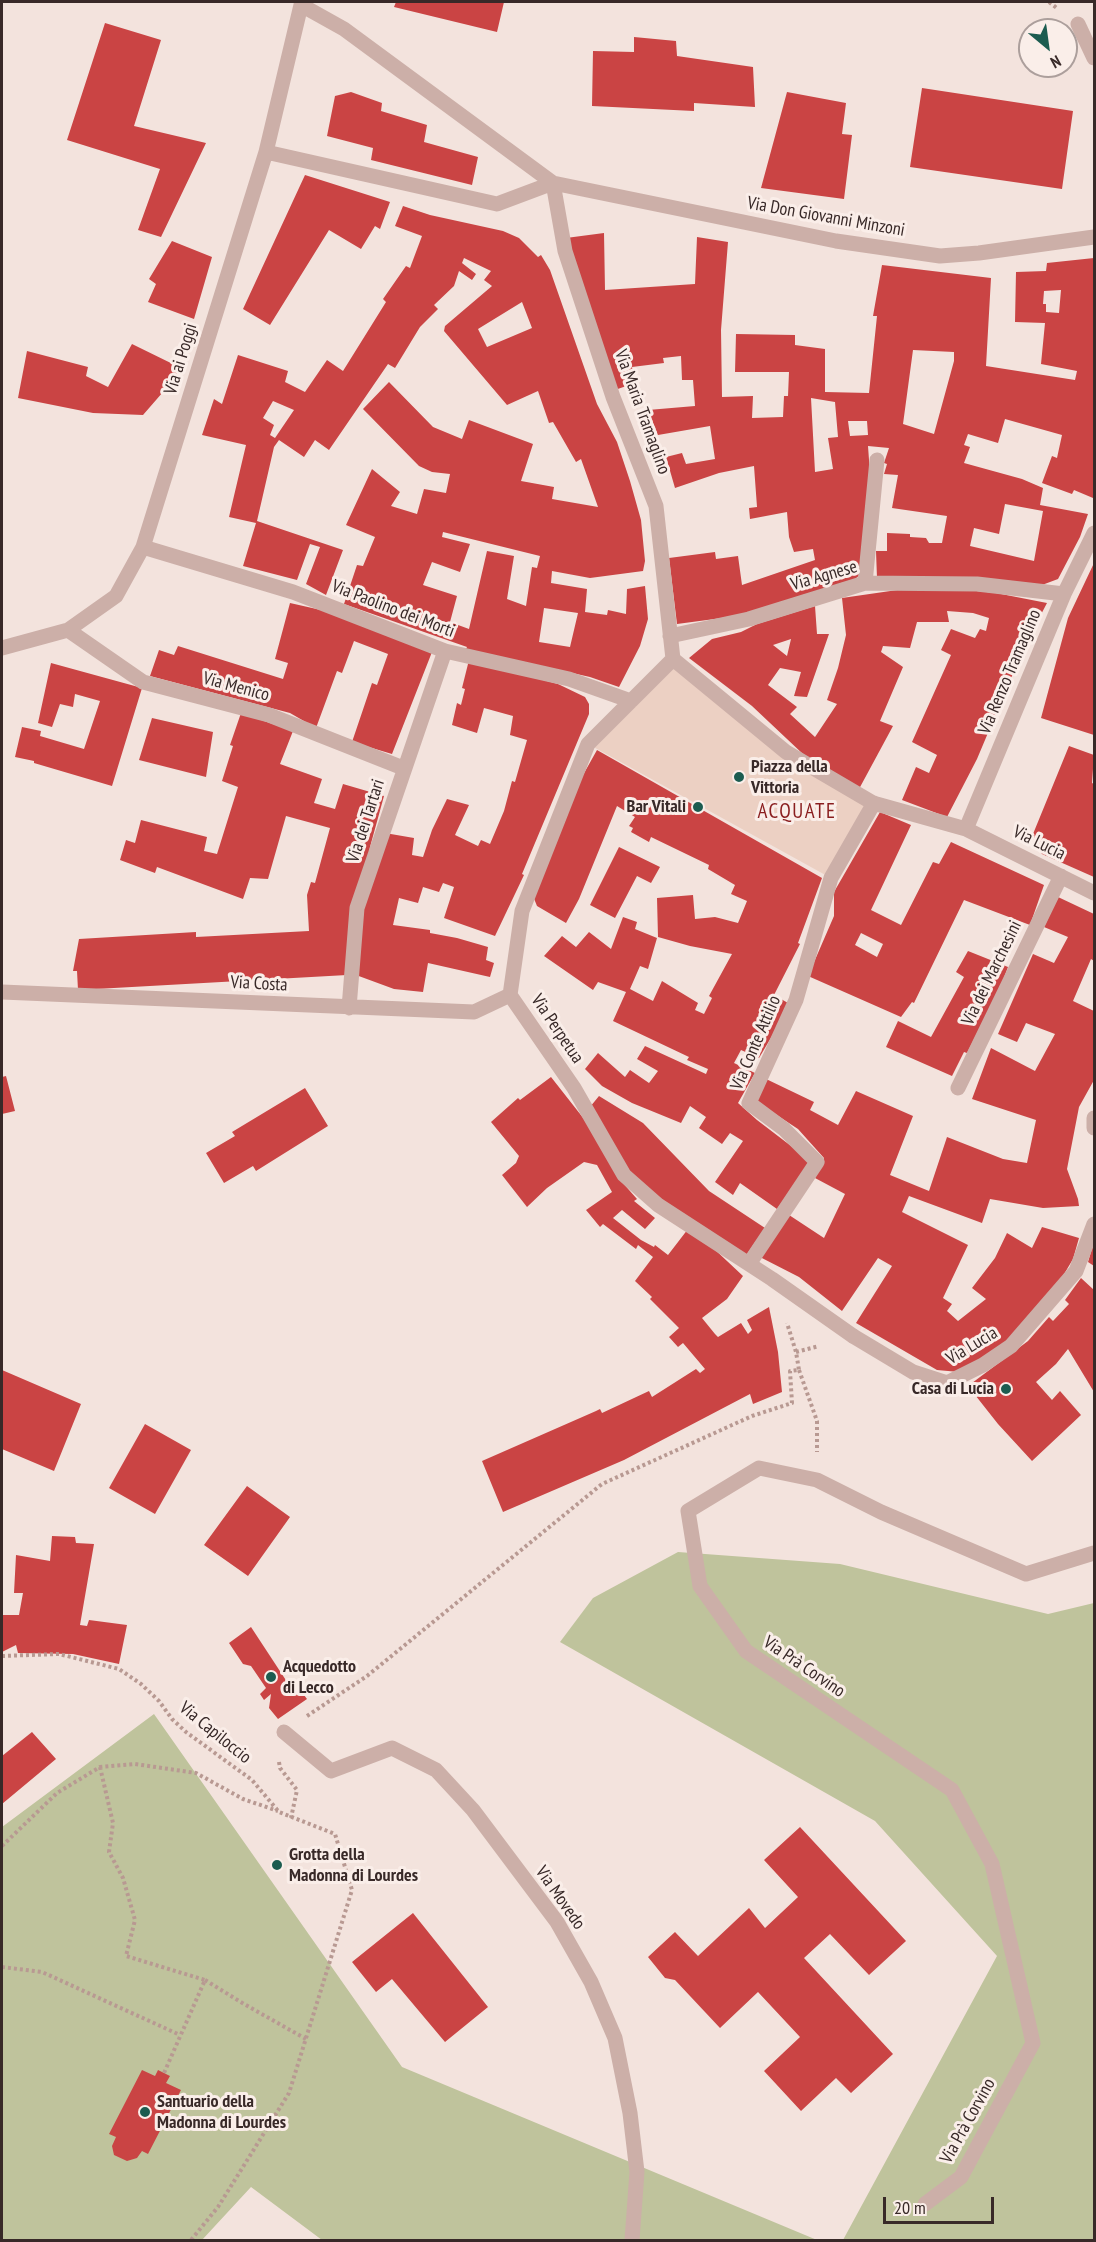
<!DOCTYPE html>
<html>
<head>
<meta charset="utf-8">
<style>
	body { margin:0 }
	#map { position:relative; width:1096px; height:2242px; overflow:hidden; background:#f3e3dd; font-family:"PT Sans Narrow",sans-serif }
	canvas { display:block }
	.frame { position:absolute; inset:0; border:3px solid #382928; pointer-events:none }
	.north { position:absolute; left:1018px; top:18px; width:60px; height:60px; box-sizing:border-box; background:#faeee9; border:2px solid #ac9f9c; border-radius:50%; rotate:151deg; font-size:16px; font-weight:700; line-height:24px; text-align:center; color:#382928 }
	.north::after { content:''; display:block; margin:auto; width:21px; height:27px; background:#1c5c50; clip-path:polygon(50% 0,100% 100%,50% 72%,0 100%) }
	.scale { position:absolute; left:883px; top:2197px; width:111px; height:27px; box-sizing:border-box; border:3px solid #382928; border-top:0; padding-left:8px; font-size:18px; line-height:21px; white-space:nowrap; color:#382928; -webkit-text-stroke:4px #faeee9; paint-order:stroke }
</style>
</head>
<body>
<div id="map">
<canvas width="1096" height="2242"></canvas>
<div class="frame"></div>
<div class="north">N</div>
<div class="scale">20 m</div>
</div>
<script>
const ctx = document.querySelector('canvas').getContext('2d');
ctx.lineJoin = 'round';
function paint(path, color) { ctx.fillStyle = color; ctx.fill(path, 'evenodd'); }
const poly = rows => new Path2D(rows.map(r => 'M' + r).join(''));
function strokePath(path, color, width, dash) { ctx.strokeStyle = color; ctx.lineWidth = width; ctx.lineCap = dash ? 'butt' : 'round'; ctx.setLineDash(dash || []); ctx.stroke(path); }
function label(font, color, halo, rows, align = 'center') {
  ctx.font = font + ' "PT Sans Narrow",sans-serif'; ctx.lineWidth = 6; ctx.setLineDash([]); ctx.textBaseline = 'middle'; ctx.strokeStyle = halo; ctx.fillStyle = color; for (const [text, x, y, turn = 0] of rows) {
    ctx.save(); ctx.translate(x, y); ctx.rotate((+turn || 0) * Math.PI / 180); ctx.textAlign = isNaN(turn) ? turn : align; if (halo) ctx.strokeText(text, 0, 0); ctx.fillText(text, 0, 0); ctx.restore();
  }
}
const green = poly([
	[678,1552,840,1564,1048,1614,1094,1603,1094,2240,843,2240,997,1956,875,1821,560,1642,593,1598],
	[154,1714,402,2067,817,2240,322,2240,251,2187,202,2240,2,2240,2,1827]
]);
const plaza = poly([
	[673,659,786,752,873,803,829,877,588,744]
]);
const building = poly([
	[396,2,504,2,497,32,394,7],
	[105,23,161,40,134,126,206,143,161,237,138,230,160,169,67,140],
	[634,37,676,41,677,56,753,67,755,107,694,103,694,111,592,106,593,51,634,52],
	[922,88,1073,111,1062,189,910,167],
	[351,92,382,103,381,111,427,125,424,142,478,157,472,185,371,160,373,148,327,136,335,96],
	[787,92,846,103,842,134,852,135,844,199,761,188],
	[305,175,390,202,380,229,375,226,361,249,329,230,270,325,243,309],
	[403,206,430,215,503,231,519,238,538,257,541,255,550,270,597,404,617,442,630,481,641,520,645,561,643,571,590,578,552,571,551,583,587,589,585,612,607,615,608,610,626,614,627,589,645,586,648,619,640,646,619,687,590,677,466,649,467,647,344,604,357,565,363,566,375,537,346,525,372,469,400,492,391,506,417,514,424,489,446,493,450,474,432,472,419,466,363,409,389,382,433,427,462,439,469,420,533,444,521,481,554,487,552,499,598,507,581,459,576,462,553,422,549,423,538,391,507,405,444,331,445,326,492,286,484,280,491,271,464,258,462,263,476,274,472,280,459,271,454,286,434,305,438,309,420,327,395,368,388,364,329,450,315,440,304,457,279,440,274,447,257,521,343,550,326,595,306,584,320,547,310,544,297,580,243,566,256,523,229,517,246,445,202,435,214,399,222,404,238,355,288,371,285,382,305,392,327,360,343,371,386,302,383,299,406,266,410,268,422,236,395,226],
	[522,302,532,328,487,347,478,329],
	[273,401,294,410,275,438,270,435,274,425,263,418],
	[443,532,540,556,537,568,532,567,526,606,507,599,514,556,487,551,469,629,450,622,457,596,423,585,432,562,460,572,470,544,442,537],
	[544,608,578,613,570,647,539,642],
	[604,233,605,290,695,284,697,237,728,242,721,330,722,397,753,396,752,418,783,417,784,396,788,396,789,372,735,372,736,334,795,335,795,345,825,349,825,392,869,393,877,316,873,316,882,265,991,278,986,366,1075,380,1077,371,1041,364,1045,323,1015,322,1016,272,1046,271,1047,263,1094,258,1093,498,1074,490,1072,494,1042,483,1052,456,1057,458,1062,435,1005,419,998,443,968,434,964,445,970,447,964,463,1022,479,1043,488,1040,505,1088,514,1080,537,1058,579,1042,585,877,578,876,551,887,551,887,533,910,534,910,537,926,538,929,543,942,543,947,516,892,508,898,475,884,474,887,464,884,463,889,448,868,446,871,488,864,571,852,582,752,614,677,624,669,558,715,552,716,559,738,556,742,585,815,560,813,549,794,552,789,537,787,512,750,519,749,508,757,507,754,466,719,473,675,488,666,457,682,453,686,464,715,459,710,426,658,435,648,410,695,406,693,380,682,380,681,356,663,358,664,363,632,367,635,383,609,392,566,238],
	[1061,290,1059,313,1046,312,1046,304,1043,304,1044,291],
	[913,350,954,352,954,361,934,434,903,424],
	[811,398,835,402,838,437,828,438,833,469,815,472],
	[848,421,867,421,868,435,850,436],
	[1005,504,1043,511,1034,561,970,546,974,528,999,534],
	[172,241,212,257,194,319,148,302,156,284,149,279],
	[132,344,183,369,143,415,93,413,18,398,27,351,88,367,86,376,108,387],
	[1094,563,1094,735,1041,718,1068,618],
	[918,587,948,588,996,593,1047,603,1025,645,977,759,947,817,902,800,916,767,929,773,937,755,912,742,951,655,941,650,951,629,975,638,980,629,986,631,989,618,973,613,947,611,949,622,917,622,910,648,883,646,881,652,903,667,880,721,893,726,859,789,804,755,752,706,689,658,712,639,741,632,757,624,815,606,817,634,829,634,807,697,794,696,801,672,780,668,768,685,797,707,790,714,815,737,837,704,827,700,838,668,846,635,842,598],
	[791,639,787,656,773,645],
	[290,603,321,610,432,652,392,754,352,742,372,683,377,685,388,654,354,641,342,673,337,671,316,728,290,713,150,676,159,650,174,655,178,646,283,679,288,663,275,659],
	[469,660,558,684,585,697,589,704,589,714,522,874,524,875,495,936,444,918,454,887,443,883,439,892,423,887,418,903,399,898,393,925,430,930,430,933,457,938,488,947,486,960,494,963,490,977,428,963,423,992,394,989,356,975,365,900,385,833,414,838,412,855,423,857,432,830,447,799,469,805,455,835,478,846,481,840,490,844,504,811,512,781,515,782,527,740,510,735,513,716,484,708,477,733,452,725,457,703,461,705,465,689,462,688],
	[51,663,142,688,112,786,34,763,34,761,15,757,22,727,41,731,40,736,84,749,100,701,75,694,73,707,60,704,52,727,38,723],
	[241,713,293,731,280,764,322,779,314,803,335,809,343,784,384,796,370,847,347,975,78,990,77,971,73,971,79,939,196,932,196,937,309,931,307,895,311,882,315,883,330,828,286,816,268,879,250,878,243,899,157,867,155,873,120,860,126,840,135,843,141,820,207,837,204,851,217,854,238,787,222,781,233,746,230,745],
	[152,718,213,732,206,777,139,760],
	[1069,746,1094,755,1092,783,1094,784,1094,877,1042,854,1034,845,1033,834],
	[597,750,822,878,798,943,800,944,774,995,788,1003,778,1026,759,1058,741,1050,734,1063,755,1073,738,1103,757,1120,812,1162,777,1209,740,1183,733,1195,715,1182,743,1141,730,1133,722,1144,699,1128,706,1117,690,1106,681,1123,632,1103,602,1086,585,1069,598,1053,625,1077,630,1070,649,1083,658,1071,637,1059,645,1046,706,1074,708,1069,687,1060,689,1057,613,1021,626,992,598,982,593,990,544,956,562,936,576,947,589,932,611,949,623,917,637,922,635,929,657,938,648,969,640,966,630,989,653,1001,662,981,698,1003,695,1010,704,1014,712,998,709,996,732,954,690,946,658,937,657,898,693,895,695,919,715,917,738,923,747,901,731,894,735,885,708,869,709,865,651,837,649,842,631,832,633,828,629,826,635,817,617,806,579,899,566,923,537,906,533,896,583,775],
	[880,812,911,825,871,910,901,925,933,862,939,864,951,842,1044,885,1030,925,964,900,914,1003,912,1002,901,1017,808,976,834,916,834,892],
	[861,933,883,944,877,957,855,945],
	[619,847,660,867,651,883,637,876,615,918,590,905],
	[1058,897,1094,914,1094,961,1091,959,1073,1001,1094,1011,1094,1080,1079,1107,1067,1169,1078,1199,1079,1206,1043,1208,990,1199,982,1223,909,1196,902,1212,968,1245,943,1298,952,1304,947,1311,958,1321,986,1299,972,1288,995,1258,1007,1233,1032,1248,1042,1227,1079,1238,1073,1259,1060,1281,1013,1336,986,1359,959,1372,937,1370,856,1323,892,1266,878,1258,842,1311,799,1277,756,1255,786,1213,824,1238,845,1194,815,1178,824,1158,798,1129,757,1102,764,1078,814,1102,810,1110,838,1125,856,1091,913,1116,890,1175,929,1191,947,1137,1003,1159,1027,1163,1036,1120,972,1099,991,1048,1035,1071,1055,1034,1026,1023,1017,1042,998,1034,1033,954,1054,963,1068,937,1044,927],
	[968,951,1008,967,999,991,967,1053,964,1052,952,1076,886,1047,898,1021,931,1037,964,977,956,972],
	[6,1076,15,1111,2,1114,2,1077],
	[551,1077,584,1119,622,1182,637,1199,634,1201,655,1218,645,1229,622,1210,613,1218,641,1240,654,1247,655,1245,668,1255,688,1229,711,1246,743,1276,727,1299,702,1318,715,1334,718,1337,741,1323,748,1334,752,1330,747,1320,769,1307,778,1352,782,1392,753,1404,750,1394,624,1460,503,1512,482,1461,596,1411,600,1409,602,1413,649,1391,652,1397,696,1369,700,1373,705,1369,683,1343,678,1347,669,1337,679,1328,650,1299,652,1297,635,1281,653,1257,638,1245,636,1249,603,1224,600,1227,586,1210,612,1192,597,1165,584,1162,547,1188,527,1207,502,1175,516,1163,519,1156,491,1122,518,1098,520,1100],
	[305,1088,328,1126,256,1171,253,1166,224,1183,206,1153,235,1136,232,1132],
	[599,1096,643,1123,709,1191,765,1228,745,1257,689,1220,634,1178,590,1107],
	[1094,1242,1094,1266,1088,1262],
	[1081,1278,1094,1290,1094,1392,1068,1349,1056,1364,1036,1382,1052,1400,1060,1391,1081,1415,1032,1461,998,1424,968,1386,1028,1341,1049,1317,1053,1321,1069,1304,1065,1300],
	[2,1370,81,1404,54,1471,2,1449],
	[145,1424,191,1450,155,1514,109,1488],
	[247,1486,290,1517,248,1576,204,1545],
	[52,1536,75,1537,76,1543,94,1544,80,1625,87,1626,89,1620,127,1625,119,1664,73,1654,18,1653,16,1645,2,1652,2,1615,19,1615,23,1593,14,1593,16,1555,50,1561],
	[251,1627,293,1691,298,1687,307,1699,278,1719,269,1708,271,1694,264,1700,260,1694,266,1688,251,1666,243,1664,229,1643],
	[32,1732,56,1759,2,1804,2,1756],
	[800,1827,906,1941,869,1975,830,1934,804,1958,893,2054,851,2093,836,2078,801,2111,764,2071,800,2037,758,1992,720,2028,675,1980,665,1978,648,1957,675,1932,698,1956,749,1908,765,1928,798,1897,764,1860],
	[413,1913,488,2007,445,2042,392,1979,376,1992,352,1962],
	[142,2070,155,2076,158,2070,170,2076,166,2083,181,2090,148,2154,142,2151,137,2158,127,2161,114,2155,112,2146,116,2137,109,2134]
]);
const path = poly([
	[1049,2,1058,9],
	[796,1352,819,1346],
	[799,1370,817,1421,817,1452],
	[2,1656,59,1654,119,1669,141,1684,159,1701,172,1719,186,1732,252,1780,279,1812,335,1834,352,1890,289,2093,218,2207,191,2240],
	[307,1716,367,1676,602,1484,752,1416,792,1403,790,1371,799,1370,796,1352,787,1323],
	[279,1762,280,1768,297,1790,291,1818],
	[100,1767,113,1823,109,1852,123,1878,135,1920,126,1956,205,1980,164,2073],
	[2,1846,57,1793,100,1767,135,1764,196,1773,243,1799,278,1811],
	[2,1967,42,1972,180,2035],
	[205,1980,244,2004,306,2039]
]);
const lane = poly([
	[1078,24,1094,58],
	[853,1336,913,1372,947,1383,983,1365,1011,1346,1076,1271,1094,1224]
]);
const street = poly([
	[301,5,344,29,553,183,836,241,940,256,979,253,1094,237],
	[266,152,497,204,553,183],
	[553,183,565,251,613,397,656,506,673,659],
	[143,547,293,592,445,651,569,679,631,701],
	[865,583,877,460],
	[68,630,143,682,269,715,403,768],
	[670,636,749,619,865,583,977,584,1064,594],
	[2,648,68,630,116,596,143,547,266,152,301,5],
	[673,659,588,744,522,911,510,995,574,1088,624,1175,658,1205,772,1279,853,1336],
	[673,659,786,752,873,803,966,829,1094,893],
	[966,829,1064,594,1094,533],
	[2,992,474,1012,510,995],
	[349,1008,357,908,445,651],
	[958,1088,1061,876],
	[1094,1118,1094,1128],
	[749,1264,817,1162,784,1129,749,1103,796,1000,831,878,874,803],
	[284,1732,331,1771,392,1748,436,1770,473,1810,557,1922,591,1982,615,2038,630,2113,637,2172,632,2240],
	[925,2204,961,2177,1033,2043,992,1864,952,1790,746,1651,700,1586,688,1511,759,1468,817,1480,881,1512,1026,1574,1094,1553]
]);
const markers = [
	[739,777,6,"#1c5c50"],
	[698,807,6,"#1c5c50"],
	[1006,1389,6,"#1c5c50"],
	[271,1677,6,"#1c5c50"],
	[277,1865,6,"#1c5c50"],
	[145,2112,6,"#1c5c50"]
];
const streetNames = [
	["Via Don Giovanni Minzoni",826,217,10],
	["Via ai Poggi",181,359,-73],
	["Via Maria Tramaglino",642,412,70],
	["Via Agnese",824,576,-16],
	["Via Paolino dei Morti",393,609,21],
	["Via Renzo Tramaglino",1010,672,-67],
	["Via Menico",236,687,15],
	["Via dei Tartari",366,821,-72],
	["Via Lucia",1039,843,26],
	["Via dei Marchesini",992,973,-64],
	["Via Costa",259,984,3],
	["Via Perpetua",557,1029,56],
	["Via Conte Attilio",756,1043,-67],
	["Via Lucia",972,1346,-31],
	["Via Prà Corvino",804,1667,34],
	["Via Capiloccio",215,1733,39],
	["Via Movedo",560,1898,55],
	["Via Prà Corvino",968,2121,-61]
];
const poiNames = [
	["Piazza della",751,767],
	["Vittoria",751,788],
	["Bar Vitali",686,807,"right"],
	["Casa di Lucia",994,1389,"right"],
	["Acquedotto",283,1667],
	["di Lecco",283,1688],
	["Grotta della",289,1855],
	["Madonna di Lourdes",289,1876],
	["Santuario della",157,2102],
	["Madonna di Lourdes",157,2123]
];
const quarterNames = [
	["ACQUATE",797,812]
];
paint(green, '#bfc39c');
paint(plaza, '#ecd0c3');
paint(building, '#ca4444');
strokePath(path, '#b89992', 4, [3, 3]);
strokePath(lane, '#ccafa8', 15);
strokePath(street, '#ccafa8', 15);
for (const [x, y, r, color] of markers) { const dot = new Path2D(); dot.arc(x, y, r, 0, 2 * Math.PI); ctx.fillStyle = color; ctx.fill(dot); strokePath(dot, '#faeee9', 2); }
label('18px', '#382928', '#faeee9', streetNames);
label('bold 18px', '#382928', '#faeee9', poiNames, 'left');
ctx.letterSpacing = '1.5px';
label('21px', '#8a1e1f', '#faeee9', quarterNames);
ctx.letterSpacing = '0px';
</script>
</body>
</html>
